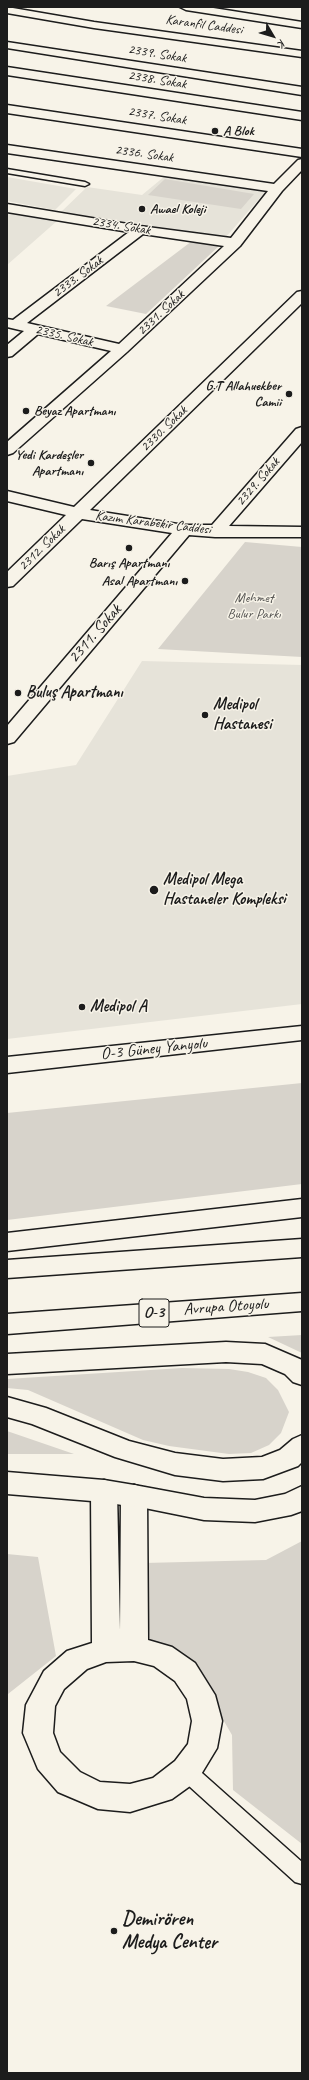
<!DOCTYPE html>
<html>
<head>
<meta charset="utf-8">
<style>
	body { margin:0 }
	#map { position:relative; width:309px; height:2080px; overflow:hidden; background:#f7f3e8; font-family:Caveat,sans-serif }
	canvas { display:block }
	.frame { position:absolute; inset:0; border:8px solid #1c1c1c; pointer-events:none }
	.north { position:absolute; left:253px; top:16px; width:40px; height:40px; -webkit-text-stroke:3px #f7f3e8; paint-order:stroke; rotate:128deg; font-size:11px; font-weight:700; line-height:16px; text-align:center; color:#1c1c1c }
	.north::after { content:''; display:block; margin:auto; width:14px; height:18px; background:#1c1c1c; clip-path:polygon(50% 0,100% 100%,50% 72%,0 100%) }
</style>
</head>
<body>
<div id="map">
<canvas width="309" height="2080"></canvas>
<div class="frame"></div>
<div class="north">K</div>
</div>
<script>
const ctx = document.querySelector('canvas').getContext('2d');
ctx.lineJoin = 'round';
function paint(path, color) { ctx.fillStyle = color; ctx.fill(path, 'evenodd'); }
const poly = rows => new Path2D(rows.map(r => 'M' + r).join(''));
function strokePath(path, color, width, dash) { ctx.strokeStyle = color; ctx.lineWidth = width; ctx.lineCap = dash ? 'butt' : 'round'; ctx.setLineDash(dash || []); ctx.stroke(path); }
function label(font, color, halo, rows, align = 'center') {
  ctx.font = font + ' Caveat,sans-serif'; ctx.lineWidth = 3; ctx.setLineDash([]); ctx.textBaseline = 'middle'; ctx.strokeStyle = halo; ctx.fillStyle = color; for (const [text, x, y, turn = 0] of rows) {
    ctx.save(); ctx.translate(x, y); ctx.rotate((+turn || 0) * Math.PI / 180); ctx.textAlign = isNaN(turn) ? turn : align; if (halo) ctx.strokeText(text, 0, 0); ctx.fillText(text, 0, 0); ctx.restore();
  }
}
const built = poly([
	[165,176,266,191,226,237,61,212,87,187,142,195],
	[7,177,76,189,55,210,7,201],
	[7,213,57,221,7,265],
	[142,661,302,665,302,1004,7,1039,7,776,76,765]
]);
const green = poly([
	[165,179,254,194,241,209,148,195],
	[192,241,219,246,146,314,106,306],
	[245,542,302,547,302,657,158,649],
	[302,1083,302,1184,7,1220,7,1113],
	[302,1335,302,1353,268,1337],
	[182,1368,229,1369,248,1372,266,1378,278,1390,289,1412,281,1433,269,1445,251,1453,229,1454,169,1446,143,1440,28,1390,7,1388,7,1379],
	[7,1431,74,1454,7,1454],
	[302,1541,302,1844,233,1790,232,1735,199,1678,150,1641,144,1563,266,1560],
	[7,1554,38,1557,56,1656,8,1694,7,1698]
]);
const service = poly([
	[7,169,85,182,89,184,85,186,7,173,7,169],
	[186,1762,193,1765,302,1862,302,1884,295,1882,179,1777,177,1771,179,1765,186,1762]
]);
const minor = poly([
	[180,7,207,7,302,22,302,28,186,10,180,7],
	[7,42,302,87,302,95,7,48,7,42],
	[7,67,302,112,302,120,7,75,7,67],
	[7,105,302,149,302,157,7,113,7,105],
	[7,145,274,184,298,160,302,159,302,170,282,191,240,246,127,352,13,453,7,455,7,442,111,351,38,334,12,356,7,357,7,345,24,331,7,327,7,319,13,320,129,232,7,212,7,204,140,226,231,238,268,191,7,153,7,145],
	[143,234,224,246,119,344,27,323,143,234],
	[302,291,302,303,90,510,184,525,212,525,296,429,302,427,302,442,229,526,302,527,302,537,215,537,189,535,14,742,7,744,7,726,172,533,82,519,13,586,7,587,7,572,66,515,7,501,7,491,74,507,297,292,302,291],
	[104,1480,113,1483,117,1491,120,1630,121,1496,125,1488,134,1485,143,1488,147,1496,148,1640,172,1647,195,1663,215,1695,222,1721,217,1748,197,1781,172,1799,130,1812,98,1809,58,1792,38,1769,23,1733,26,1705,44,1671,67,1651,92,1643,91,1491,95,1483,104,1480],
	[134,1661,154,1666,175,1681,187,1699,192,1721,188,1744,175,1761,153,1778,130,1784,100,1782,80,1772,60,1752,53,1733,55,1706,64,1689,87,1669,106,1662,134,1661]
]);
const tertiary = poly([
	[7,7,94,22,302,51,302,57,94,28,7,13,7,7]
]);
const primary = poly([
	[302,1026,302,1040,7,1073,7,1057,302,1026],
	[7,1472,104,1480,134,1485,143,1488,147,1496,143,1504,134,1507,104,1502,7,1494,7,1472]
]);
const trunk = poly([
	[302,1199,302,1217,7,1251,7,1233,302,1199],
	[226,1342,265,1344,302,1360,302,1385,293,1382,285,1374,262,1364,226,1362,7,1374,7,1354,226,1342],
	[7,1397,46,1408,129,1441,175,1453,223,1459,262,1457,280,1450,293,1439,302,1435,302,1462,298,1466,263,1479,223,1481,175,1475,115,1457,32,1424,7,1417,7,1397]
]);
const motorway = poly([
	[302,1239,302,1257,7,1278,7,1260,302,1239],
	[302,1293,302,1311,7,1334,7,1314,302,1293],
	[134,1485,204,1498,255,1500,285,1494,302,1486,302,1511,291,1515,255,1522,204,1520,125,1504,121,1496,125,1488,134,1485]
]);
const markers = [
	[215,131,4,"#1c1c1c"],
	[142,209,4,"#1c1c1c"],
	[289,394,4,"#1c1c1c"],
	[26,411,4,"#1c1c1c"],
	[91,463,4,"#1c1c1c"],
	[129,548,4,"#1c1c1c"],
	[185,581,4,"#1c1c1c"],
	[18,693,4,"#1c1c1c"],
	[205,715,4,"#1c1c1c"],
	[154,890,5,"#1c1c1c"],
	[82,1007,4,"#1c1c1c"],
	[114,1931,4,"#1c1c1c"]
];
const farStreetnames = [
	["Karanfil Caddesi",204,25,8],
	["2339. Sokak",157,54,9],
	["2338. Sokak",157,80,9],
	["2337. Sokak",157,116,9],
	["2336. Sokak",144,154,8],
	["2334. Sokak",121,226,9],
	["2333. Sokak",78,277,-37],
	["2331. Sokak",161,313,-43],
	["2335. Sokak",64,336,13],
	["2330. Sokak",164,429,-44],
	["2329. Sokak",258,482,-49],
	["Kazım Karabekir Caddesi",153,523,7],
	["2312. Sokak",42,548,-44]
];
const farPoinames = [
	["A Blok",223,131],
	["Awael Koleji",150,209],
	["G.T Allahuekber",281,386,"right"],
	["Camii",281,402,"right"],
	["Beyaz Apartmanı",34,411],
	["Yedi Kardeşler",83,455,"right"],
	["Apartmanı",83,471,"right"],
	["Barış Apartmanı",129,563,"center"],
	["Asal Apartmanı",177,581,"right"]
];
const farParknames = [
	["Mehmet",254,598],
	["Bulur Parkı",254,614]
];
const shields = [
	[154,1313,30]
];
const shieldNames = [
	["O-3",154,1313]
];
const streetNames = [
	["2311. Sokak",95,634,-49],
	["O-3 Güney Yanyolu",154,1049,-6],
	["Avrupa Otoyolu",226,1307,-4]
];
const poiNames = [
	["Buluş Apartmanı",26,693],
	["Medipol",213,705],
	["Hastanesi",213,725],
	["Medipol Mega",163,880],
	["Hastaneler Kompleksi",163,900],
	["Medipol A",90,1007]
];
const nearPoinames = [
	["Demirören",122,1920],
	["Medya Center",122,1943]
];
paint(built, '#e6e3d9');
paint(green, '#d7d3cb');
strokePath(service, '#1c1c1c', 3);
strokePath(minor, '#1c1c1c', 3);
strokePath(tertiary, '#1c1c1c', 3);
strokePath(primary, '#1c1c1c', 3);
strokePath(trunk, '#1c1c1c', 3);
strokePath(motorway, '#1c1c1c', 3);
paint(service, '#f7f3e8');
paint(minor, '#f7f3e8');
paint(tertiary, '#f7f3e8');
paint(primary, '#f7f3e8');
paint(trunk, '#f7f3e8');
paint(motorway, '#f7f3e8');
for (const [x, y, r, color] of markers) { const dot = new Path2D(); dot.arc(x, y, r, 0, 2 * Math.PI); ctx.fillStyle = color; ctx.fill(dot); strokePath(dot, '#f7f3e8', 1.5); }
label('14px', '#1c1c1c', '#f7f3e8', farStreetnames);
label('bold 14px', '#1c1c1c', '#f7f3e8', farPoinames, 'left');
label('14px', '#545351', '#f7f3e8', farParknames);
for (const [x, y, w] of shields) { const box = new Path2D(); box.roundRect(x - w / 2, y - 14, w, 28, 3); ctx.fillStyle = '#f7f3e8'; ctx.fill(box); strokePath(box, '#1c1c1c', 1); }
label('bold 16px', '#1c1c1c', null, shieldNames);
label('17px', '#1c1c1c', '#f7f3e8', streetNames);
label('bold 17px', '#1c1c1c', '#f7f3e8', poiNames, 'left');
label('bold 20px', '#1c1c1c', '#f7f3e8', nearPoinames, 'left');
</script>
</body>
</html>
